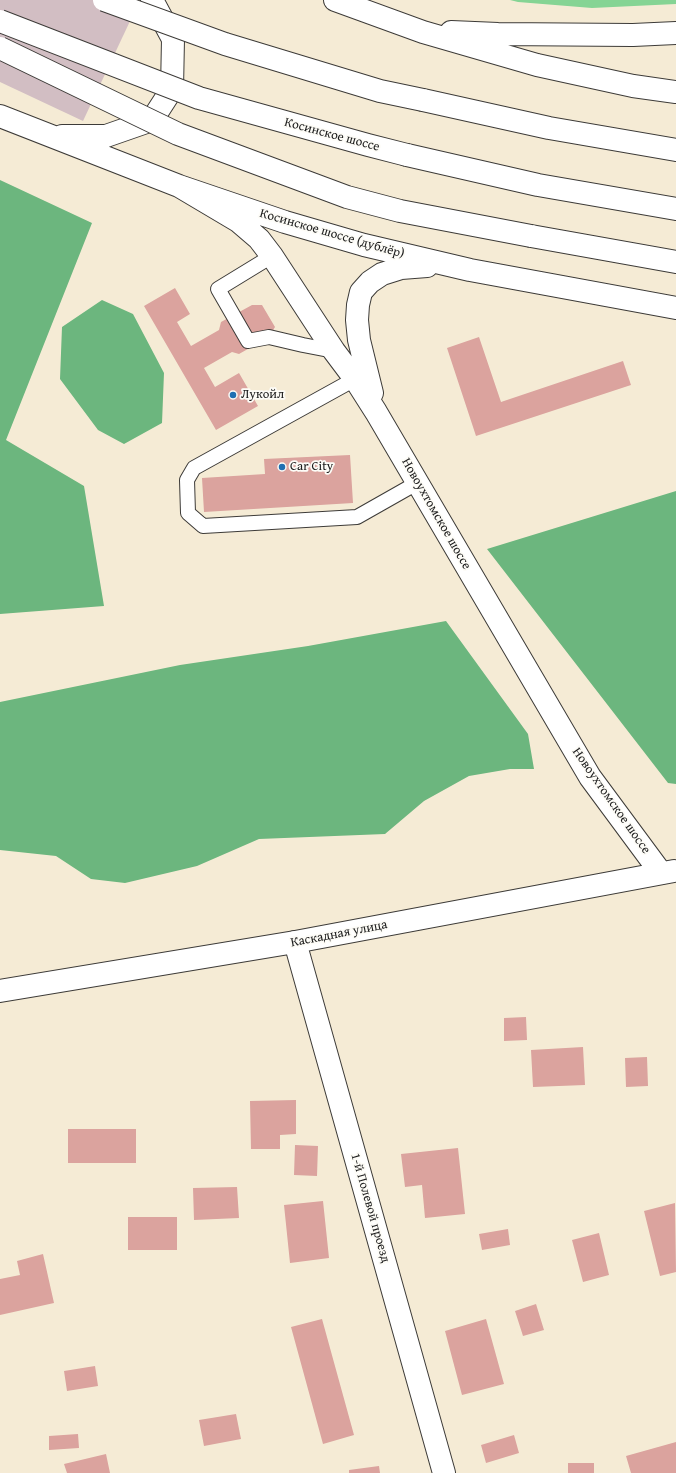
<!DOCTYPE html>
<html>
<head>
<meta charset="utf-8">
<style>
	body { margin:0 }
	canvas { display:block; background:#f5ebd5 }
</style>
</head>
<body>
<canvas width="676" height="1473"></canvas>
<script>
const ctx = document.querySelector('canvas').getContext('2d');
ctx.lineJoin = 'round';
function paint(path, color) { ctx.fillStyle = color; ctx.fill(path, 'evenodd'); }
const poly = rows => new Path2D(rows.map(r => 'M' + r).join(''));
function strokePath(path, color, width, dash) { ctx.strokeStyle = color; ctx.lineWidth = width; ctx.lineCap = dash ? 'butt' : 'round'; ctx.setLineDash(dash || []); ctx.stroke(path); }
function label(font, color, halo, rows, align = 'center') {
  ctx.font = font + ' "Gentium Book Plus",serif'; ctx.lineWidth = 3.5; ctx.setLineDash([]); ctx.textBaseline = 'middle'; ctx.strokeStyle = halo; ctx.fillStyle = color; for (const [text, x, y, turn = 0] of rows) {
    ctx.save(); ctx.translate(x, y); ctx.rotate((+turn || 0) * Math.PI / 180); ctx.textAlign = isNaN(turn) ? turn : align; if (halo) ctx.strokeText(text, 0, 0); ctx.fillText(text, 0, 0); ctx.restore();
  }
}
const industrial = poly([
	[0,0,135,0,139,2,83,121,0,82]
]);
const green = poly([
	[510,0,676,0,676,4,592,8,518,2]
]);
const forest = poly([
	[0,180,92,223,6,440,84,486,104,606,0,614],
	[102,300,133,314,164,373,162,423,124,444,98,430,60,379,62,327],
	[676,491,676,784,668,783,487,549],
	[446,621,528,734,534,769,510,769,469,776,424,801,385,834,259,839,197,866,125,883,91,879,56,856,0,850,0,702,180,665,308,646]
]);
const building = poly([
	[175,288,190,314,177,322,191,346,219,330,221,322,252,305,262,305,275,327,269,337,239,354,232,352,204,368,215,387,239,373,258,406,216,430,144,306],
	[479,337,501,402,623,361,631,385,476,436,447,348],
	[350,455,353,503,204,512,202,478,265,474,264,459],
	[526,1017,527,1040,504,1041,504,1018],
	[583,1047,585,1085,533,1087,531,1050],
	[647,1057,648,1086,626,1087,625,1058],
	[296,1100,296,1134,280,1135,280,1149,251,1149,250,1101],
	[68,1129,136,1129,136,1163,68,1163],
	[295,1145,318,1146,317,1176,294,1175],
	[458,1148,465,1214,425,1218,422,1185,405,1187,401,1154],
	[237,1187,239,1218,194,1220,193,1188],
	[323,1201,329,1258,290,1263,284,1205],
	[675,1203,676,1272,660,1276,644,1211],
	[128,1217,177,1217,177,1250,128,1250],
	[508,1229,510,1245,482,1250,479,1234],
	[599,1233,609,1275,583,1282,572,1240],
	[43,1254,54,1303,0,1315,0,1279,20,1275,17,1261],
	[536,1304,544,1330,523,1336,515,1311],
	[322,1319,354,1435,323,1444,291,1327],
	[486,1319,504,1384,462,1395,445,1331],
	[95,1366,98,1386,67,1391,64,1371],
	[236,1414,241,1439,204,1446,199,1420],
	[78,1434,79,1448,49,1450,49,1436],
	[514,1435,519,1453,486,1463,481,1445],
	[676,1442,676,1473,631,1473,626,1456],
	[106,1454,110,1473,67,1473,64,1464],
	[568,1463,594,1463,594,1473,568,1473],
	[379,1466,380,1473,349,1473,349,1470]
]);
const lane = poly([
	[272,256,218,289,248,341,269,337,303,345,334,351],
	[355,379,194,468,187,480,188,513,203,526,357,517,417,483]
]);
const street = poly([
	[295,942,444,1473]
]);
const secondary = poly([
	[335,0,423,32,537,65,633,86,676,92],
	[451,32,498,34,633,35,676,33],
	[0,116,179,186,285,222,364,245,470,270,676,308],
	[62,136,106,136,152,120,172,89,173,39,152,0],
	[179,186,238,221,259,239,272,256,334,351,355,379,376,412,590,777,661,873],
	[531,236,676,262],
	[372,393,359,340,357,320,358,305,361,292,370,282,382,274,401,268,427,266],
	[0,991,295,942,674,871]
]);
const highway = poly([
	[423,100,549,128,676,150],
	[407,155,538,185,676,209]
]);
const secondaryBridge = poly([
	[0,48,178,134,347,197,400,211,531,236]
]);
const highwayBridge = poly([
	[104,0,225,44,380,91,423,100],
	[0,21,199,98,368,145,407,155]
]);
const markers = [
	[233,395,4,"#1f6fb2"],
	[282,467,4,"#1f6fb2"]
];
const streetNames = [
	["Косинское шоссе",332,135,15],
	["Косинское шоссе (дублёр)",332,234,16],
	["Новоухтомское шоссе",436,514,60],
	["Новоухтомское шоссе",611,801,55],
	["Каскадная улица",339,934,-11],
	["1-й Полевой проезд",370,1208,74]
];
const poiNames = [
	["Лукойл",241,395],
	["Car City",290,467]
];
paint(industrial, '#d2bec3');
paint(green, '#85d494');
paint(forest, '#6cb67e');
paint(building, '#dba39e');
strokePath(lane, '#3d3b38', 16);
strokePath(street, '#3d3b38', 24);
strokePath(secondary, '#3d3b38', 24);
strokePath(highway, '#3d3b38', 24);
strokePath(lane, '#fff', 14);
strokePath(street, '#fff', 22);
strokePath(secondary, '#fff', 22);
strokePath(highway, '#fff', 22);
strokePath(secondaryBridge, '#3d3b38', 24, []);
strokePath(highwayBridge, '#3d3b38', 24, []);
strokePath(secondaryBridge, '#fff', 22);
strokePath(highwayBridge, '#fff', 22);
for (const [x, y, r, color] of markers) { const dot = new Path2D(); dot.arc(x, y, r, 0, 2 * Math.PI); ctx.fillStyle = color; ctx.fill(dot); strokePath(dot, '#fdfcf7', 1.5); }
label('13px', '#1c1c1c', '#fdfcf7', streetNames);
label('13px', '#1c1c1c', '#fdfcf7', poiNames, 'left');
</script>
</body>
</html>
